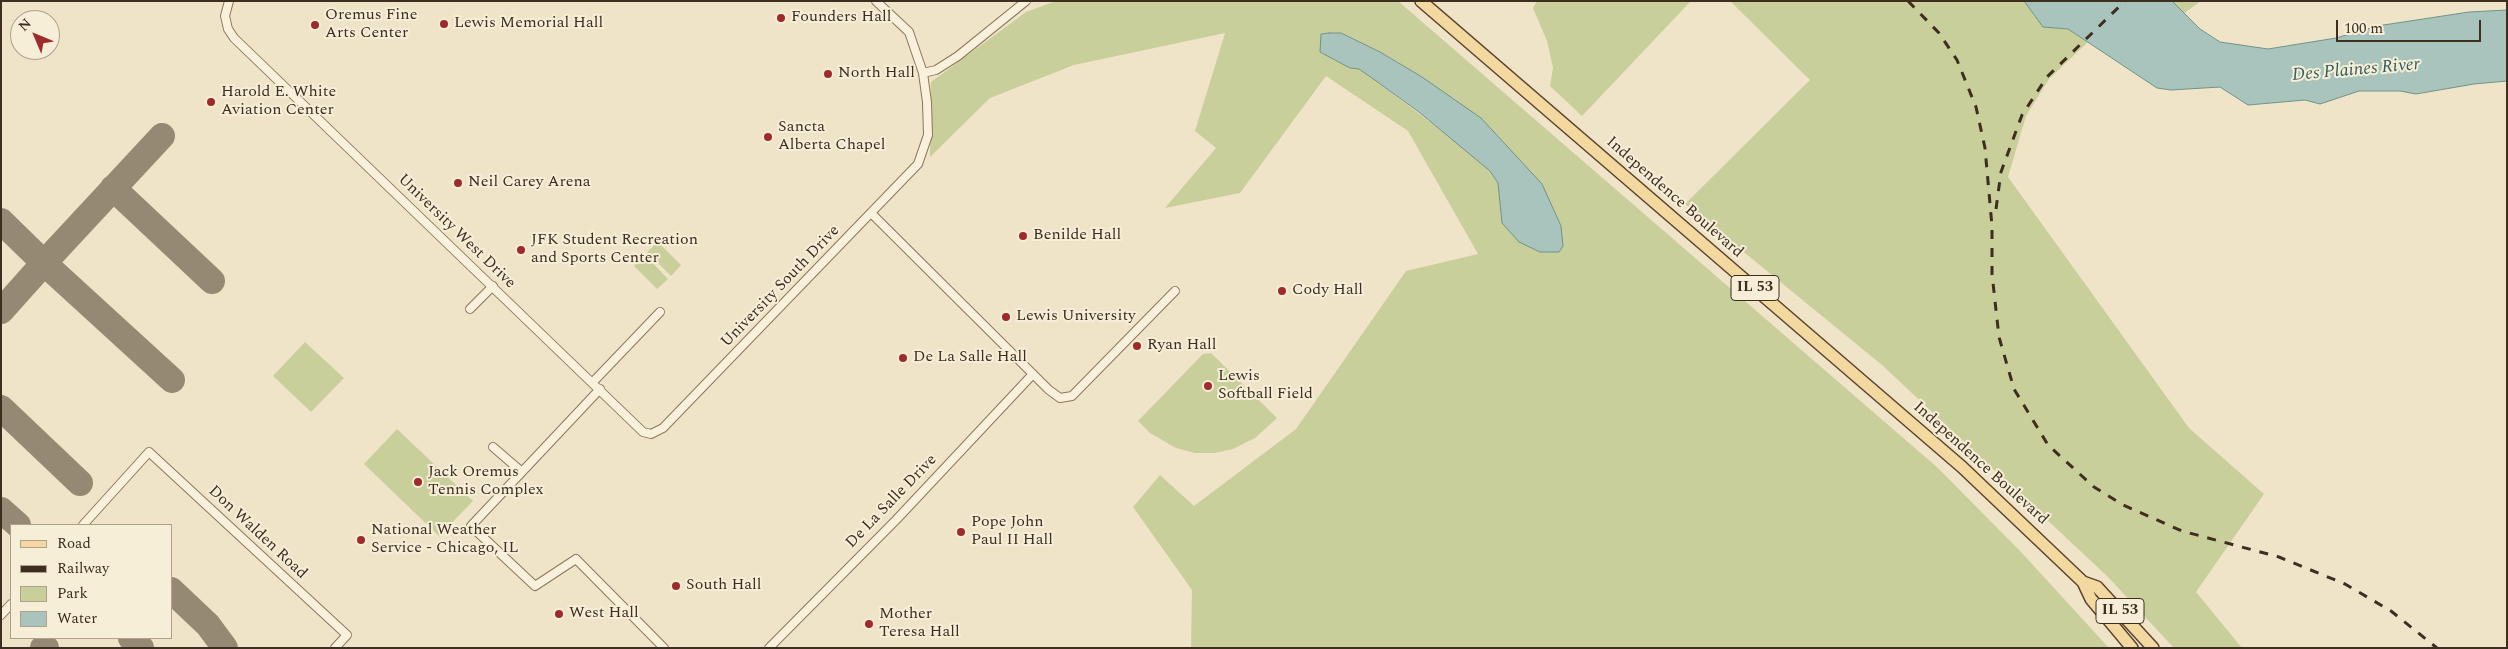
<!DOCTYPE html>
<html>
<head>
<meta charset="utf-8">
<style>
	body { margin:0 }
	#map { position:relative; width:2508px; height:649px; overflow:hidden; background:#f0e4c8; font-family:Spectral,serif }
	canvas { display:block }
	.frame { position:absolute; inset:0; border:2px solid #3d2e20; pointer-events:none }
	.legend { position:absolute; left:10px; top:524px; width:162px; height:115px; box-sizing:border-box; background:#f7eed8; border:1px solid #ada18e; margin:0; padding:6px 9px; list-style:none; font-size:15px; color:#3d2e20 }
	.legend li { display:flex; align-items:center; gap:10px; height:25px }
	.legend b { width:25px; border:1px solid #ada18e }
	.north { position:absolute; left:10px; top:10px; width:50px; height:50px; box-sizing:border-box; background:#f7eed8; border:1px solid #ada18e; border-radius:50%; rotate:315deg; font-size:14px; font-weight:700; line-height:20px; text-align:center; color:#3d2e20 }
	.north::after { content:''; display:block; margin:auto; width:18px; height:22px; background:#9e2a2b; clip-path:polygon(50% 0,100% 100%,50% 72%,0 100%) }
	.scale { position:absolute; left:2336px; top:20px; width:145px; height:22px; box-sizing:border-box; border:2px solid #3d2e20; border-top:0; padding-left:6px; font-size:15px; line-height:18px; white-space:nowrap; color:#3d2e20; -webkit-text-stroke:4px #f7eed8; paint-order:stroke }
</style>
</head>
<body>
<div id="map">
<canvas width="2508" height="649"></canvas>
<div class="frame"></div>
<ul class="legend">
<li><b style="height:6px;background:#f3d9a0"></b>Road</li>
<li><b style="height:6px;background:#3d2e20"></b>Railway</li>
<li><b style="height:14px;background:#c9cf9b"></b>Park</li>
<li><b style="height:14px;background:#a9c4bc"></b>Water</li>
</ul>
<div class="north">N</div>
<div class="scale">100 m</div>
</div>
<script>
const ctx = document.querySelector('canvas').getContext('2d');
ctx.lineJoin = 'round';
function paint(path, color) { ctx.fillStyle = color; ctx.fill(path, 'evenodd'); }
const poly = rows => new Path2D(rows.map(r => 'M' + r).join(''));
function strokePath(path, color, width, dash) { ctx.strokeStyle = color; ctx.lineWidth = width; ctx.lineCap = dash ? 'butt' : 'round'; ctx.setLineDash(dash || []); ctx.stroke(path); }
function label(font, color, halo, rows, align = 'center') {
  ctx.font = font + ' Spectral,serif'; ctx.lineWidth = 4; ctx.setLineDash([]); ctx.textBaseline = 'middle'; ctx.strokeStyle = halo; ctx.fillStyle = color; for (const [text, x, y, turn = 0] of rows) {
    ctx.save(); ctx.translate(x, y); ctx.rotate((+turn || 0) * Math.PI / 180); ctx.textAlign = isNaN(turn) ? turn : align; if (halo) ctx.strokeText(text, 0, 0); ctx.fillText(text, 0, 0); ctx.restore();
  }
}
const green = poly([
	[1056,1,1398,1,1938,468,2022,553,2109,648,1191,648,1192,590,1133,507,1160,475,1194,506,1296,429,1406,271,1478,254,1408,131,1326,76,1240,193,1165,208,1216,148,1195,131,1225,33,1074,65,990,98,930,157,931,82,1026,12],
	[1341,33,1380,52,1422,77,1557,217,1561,226,1500,191,1498,183,1490,171,1472,154,1379,83,1359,69,1350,68,1321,52,1321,34],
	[1537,1,1691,1,1582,116,1550,86,1553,68,1547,41,1533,8],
	[1730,1,2024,1,2043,27,2068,29,2088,42,2049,79,2026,116,2008,177,2189,428,2264,494,2196,592,2242,648,2174,648,2108,577,1882,365,1685,204,1810,80],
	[2172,1,2201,1,2183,14],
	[658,242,681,265,671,276,647,252],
	[645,255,668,279,657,289,634,266],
	[305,342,344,378,311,412,273,376],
	[1211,353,1277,418,1255,438,1233,449,1215,453,1195,453,1176,448,1150,433,1138,421,1203,354],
	[397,429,473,501,439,536,364,464]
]);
const water = poly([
	[2024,1,2172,1,2200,29,2220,42,2268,49,2336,38,2377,26,2469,12,2507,10,2507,81,2474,84,2416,94,2400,91,2359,91,2320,104,2305,100,2248,105,2220,87,2171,90,2157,88,2068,29,2043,27,2024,1],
	[1329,33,1341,33,1380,52,1422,77,1481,118,1542,184,1561,226,1563,246,1559,252,1540,252,1519,242,1502,223,1498,183,1490,171,1419,112,1379,83,1359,69,1350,68,1320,52,1321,34,1329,33]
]);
const taxiway = poly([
	[113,188,212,281],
	[1,221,44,263,162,136],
	[1,311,44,263,172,380],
	[1,408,80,483],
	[1,510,18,525],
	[171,590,208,625,225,648],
	[131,638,141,648],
	[43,648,46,648]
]);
const minor = poly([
	[229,1,225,16,228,29,234,38,643,432,651,434,663,428,918,164,928,135,927,102,923,73,909,32,876,1],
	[923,73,936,70,958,56,1026,1],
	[871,213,1049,390,1060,398,1072,396,1175,291],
	[470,309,493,286],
	[593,382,660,312],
	[600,389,471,526,535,586,576,559,664,648],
	[493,447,522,472],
	[83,525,149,452,347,635,335,648],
	[1,615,11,604],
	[769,648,896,520,1033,374]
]);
const primary = poly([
	[1421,1,1962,467,2083,582,2091,599,2132,648],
	[2083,582,2097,587,2153,648]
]);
const rail = poly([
	[1908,1,1939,33,1957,60,1976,107,1985,148,1992,226,1992,274,1999,337,2014,389,2048,445,2094,487,2123,505,2182,531,2279,557,2345,584,2391,611,2437,648],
	[1996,209,2001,172,2022,115,2047,77,2125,1]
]);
const markers = [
	[781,18,5,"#9e2a2b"],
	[444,24,5,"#9e2a2b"],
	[315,25,5,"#9e2a2b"],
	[828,74,5,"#9e2a2b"],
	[211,102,5,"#9e2a2b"],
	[768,137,5,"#9e2a2b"],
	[458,183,5,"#9e2a2b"],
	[1023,236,5,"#9e2a2b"],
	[521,250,5,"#9e2a2b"],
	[1282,291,5,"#9e2a2b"],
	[1006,317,5,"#9e2a2b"],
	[1137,346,5,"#9e2a2b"],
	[903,358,5,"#9e2a2b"],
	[1208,386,5,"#9e2a2b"],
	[418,482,5,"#9e2a2b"],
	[961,532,5,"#9e2a2b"],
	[361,540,5,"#9e2a2b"],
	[676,586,5,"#9e2a2b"],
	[559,614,5,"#9e2a2b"],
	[869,624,5,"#9e2a2b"]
];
const shields = [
	[1755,288,48],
	[2120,611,48]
];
const shieldNames = [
	["IL 53",1755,288],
	["IL 53",2120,611]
];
const poiNames = [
	["Oremus Fine",325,16],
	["Arts Center",325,34],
	["Founders Hall",791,18],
	["Lewis Memorial Hall",454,24],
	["North Hall",838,74],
	["Harold E. White",221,93],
	["Aviation Center",221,111],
	["Sancta",778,128],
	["Alberta Chapel",778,146],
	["Neil Carey Arena",468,183],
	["Benilde Hall",1033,236],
	["JFK Student Recreation",531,241],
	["and Sports Center",531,259],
	["Cody Hall",1292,291],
	["Lewis University",1016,317],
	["Ryan Hall",1147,346],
	["De La Salle Hall",913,358],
	["Lewis",1218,377],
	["Softball Field",1218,395],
	["Jack Oremus",428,473],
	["Tennis Complex",428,491],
	["Pope John",971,523],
	["Paul II Hall",971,541],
	["National Weather",371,531],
	["Service - Chicago, IL",371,549],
	["South Hall",686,586],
	["West Hall",569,614],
	["Mother",879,615],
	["Teresa Hall",879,633]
];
const streetNames = [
	["Independence Boulevard",1674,198,41],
	["University West Drive",456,232,44],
	["University South Drive",781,287,-46],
	["Independence Boulevard",1980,464,42],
	["De La Salle Drive",892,502,-46],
	["Don Walden Road",257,533,43]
];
const waterNames = [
	["Des Plaines River",2356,71,-5]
];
paint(green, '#c9cf9b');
paint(water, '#a9c4bc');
strokePath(water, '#6f938a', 1);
strokePath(taxiway, '#968974', 26);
strokePath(minor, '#8d765c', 10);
strokePath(primary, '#5b4430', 14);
strokePath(minor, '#faf1dc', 8);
strokePath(primary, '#f3d9a0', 11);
strokePath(rail, '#3d2e20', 3, [9, 9]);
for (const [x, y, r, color] of markers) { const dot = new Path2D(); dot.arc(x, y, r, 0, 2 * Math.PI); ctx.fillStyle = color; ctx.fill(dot); strokePath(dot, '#f7eed8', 2); }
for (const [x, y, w] of shields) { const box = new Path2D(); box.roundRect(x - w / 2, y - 12.5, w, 25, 4); ctx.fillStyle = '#f7eed8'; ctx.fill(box); strokePath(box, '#3d2e20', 1); }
label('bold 15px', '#3d2e20', null, shieldNames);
label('16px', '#3d2e20', '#f7eed8', poiNames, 'left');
label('16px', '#3d2e20', '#f7eed8', streetNames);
label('italic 18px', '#2f5d5a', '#f7eed8', waterNames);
</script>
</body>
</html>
